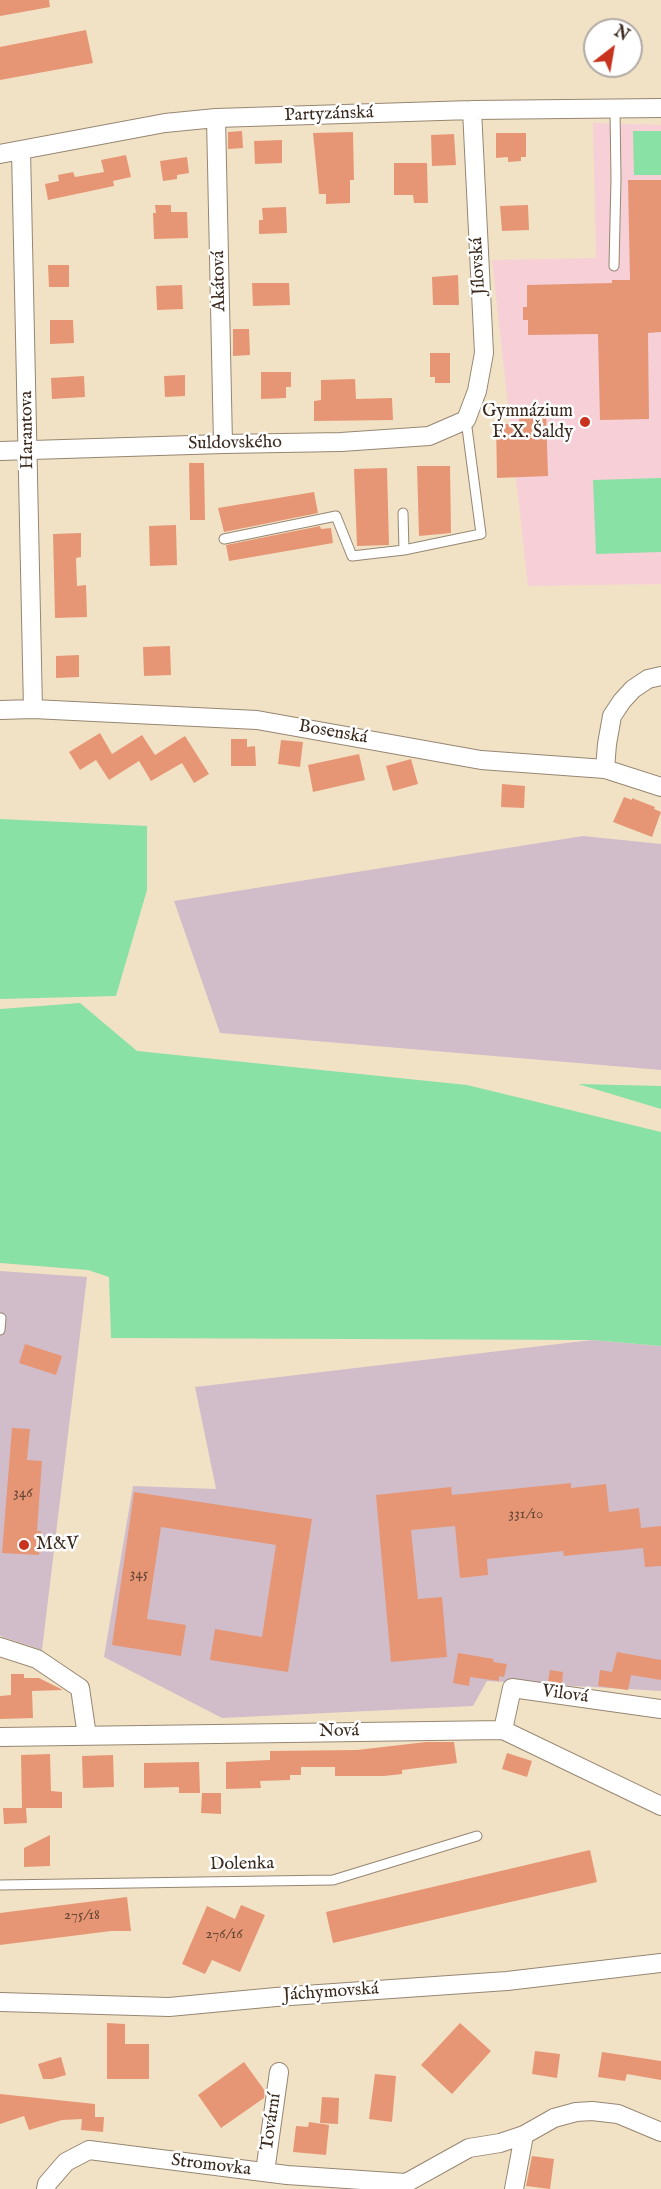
<!DOCTYPE html>
<html>
<head>
<meta charset="utf-8">
<style>
	body { margin:0 }
	#map { position:relative; width:661px; height:2189px; overflow:hidden; background:#f2e2c5; font-family:"IM FELL English",serif }
	canvas { display:block }
	.north { position:absolute; left:583px; top:18px; width:60px; height:60px; box-sizing:border-box; background:#fff; border:2px solid #b1aaa5; border-radius:50%; rotate:31deg; font-size:16px; font-weight:700; line-height:24px; text-align:center; color:#3b2a1e }
	.north::after { content:''; display:block; margin:auto; width:21px; height:27px; background:#c8321e; clip-path:polygon(50% 0,100% 100%,50% 72%,0 100%) }
</style>
</head>
<body>
<div id="map">
<canvas width="661" height="2189"></canvas>
<div class="north">N</div>
</div>
<script>
const ctx = document.querySelector('canvas').getContext('2d');
ctx.lineJoin = 'round';
function paint(path, color) { ctx.fillStyle = color; ctx.fill(path, 'evenodd'); }
const poly = rows => new Path2D(rows.map(r => 'M' + r).join(''));
function strokePath(path, color, width, dash) { ctx.strokeStyle = color; ctx.lineWidth = width; ctx.lineCap = dash ? 'butt' : 'round'; ctx.setLineDash(dash || []); ctx.stroke(path); }
function label(font, color, halo, rows, align = 'center') {
  ctx.font = font + ' "IM FELL English",serif'; ctx.lineWidth = 5; ctx.setLineDash([]); ctx.textBaseline = 'middle'; ctx.strokeStyle = halo; ctx.fillStyle = color; for (const [text, x, y, turn = 0] of rows) {
    ctx.save(); ctx.translate(x, y); ctx.rotate((+turn || 0) * Math.PI / 180); ctx.textAlign = isNaN(turn) ? turn : align; if (halo) ctx.strokeText(text, 0, 0); ctx.fillText(text, 0, 0); ctx.restore();
  }
}
const built = poly([
	[593,123,661,125,661,584,528,586,492,260,596,258]
]);
const industrial = poly([
	[583,836,661,844,661,1070,220,1033,174,901],
	[0,1271,87,1277,42,1650,0,1636],
	[592,1340,661,1346,661,1691,487,1681,473,1706,222,1718,104,1657,133,1486,216,1489,195,1387]
]);
const green = poly([
	[633,131,661,131,661,175,634,175],
	[661,478,661,552,596,554,593,480],
	[0,819,147,826,147,890,116,996,0,999],
	[80,1003,137,1051,467,1085,661,1132,661,1346,592,1340,111,1338,109,1277,88,1270,0,1263,0,1009],
	[578,1084,661,1086,661,1109]
]);
const building = poly([
	[0,0,49,0,50,7,0,16],
	[86,30,93,63,0,80,0,47],
	[242,131,243,148,228,149,228,132],
	[353,132,354,180,350,180,350,203,326,204,326,194,319,194,313,133],
	[496,133,526,133,526,157,521,157,521,161,508,162,508,157,496,158],
	[454,134,456,165,432,166,431,135],
	[282,140,282,163,255,164,254,141],
	[126,155,131,177,113,181,114,186,48,200,45,184,59,181,58,175,73,172,75,177,104,172,101,160],
	[187,157,189,173,177,175,177,179,163,181,160,161],
	[394,163,427,163,428,203,414,203,413,195,394,195],
	[628,180,661,180,661,332,648,333,649,419,600,420,598,334,528,335,528,320,523,320,523,307,527,307,527,285,612,283,612,280,630,280],
	[155,205,171,205,171,212,187,212,188,238,154,239,153,213,156,213],
	[528,205,529,230,502,231,500,206],
	[286,207,287,233,259,234,259,220,263,220,262,208],
	[48,265,69,265,69,287,49,287],
	[458,275,459,305,433,305,432,277],
	[252,283,289,283,290,305,253,306],
	[182,285,183,309,157,310,156,286],
	[50,320,73,320,74,343,50,344],
	[233,329,249,329,250,355,233,356],
	[430,353,450,353,450,383,435,383,435,377,430,377],
	[261,372,291,372,291,387,286,387,286,398,261,399],
	[185,375,185,396,165,397,164,376],
	[84,376,85,397,52,399,51,378],
	[355,379,356,399,392,398,393,420,314,421,314,401,321,400,321,380],
	[519,414,546,414,548,476,497,478,496,424,519,424],
	[189,463,204,463,205,520,190,520],
	[417,466,450,466,451,533,419,536],
	[387,468,389,545,357,546,354,469],
	[314,492,318,513,224,532,218,508],
	[176,525,177,565,150,566,149,526],
	[320,526,321,529,331,528,333,543,229,561,226,545],
	[81,533,81,557,76,558,77,586,86,585,87,617,55,618,53,534],
	[170,646,171,675,144,676,143,647],
	[79,655,79,677,56,678,56,656],
	[100,733,112,754,142,735,155,755,185,736,209,774,194,783,182,763,151,781,139,761,109,780,96,760,80,770,69,752],
	[231,739,247,739,247,747,255,746,256,766,231,766],
	[281,740,303,742,300,767,278,764],
	[359,754,365,780,313,792,308,765],
	[411,759,418,784,393,791,386,766],
	[502,784,525,786,524,808,501,807],
	[624,797,632,800,632,798,655,807,654,809,661,812,652,837,613,822],
	[25,1344,62,1356,56,1375,19,1363],
	[12,1428,30,1429,27,1460,42,1461,37,1531,41,1531,39,1555,2,1553],
	[571,1483,571,1488,606,1484,609,1512,639,1508,641,1528,661,1526,661,1566,645,1567,643,1548,564,1556,563,1551,487,1559,488,1575,460,1578,455,1526,411,1530,418,1599,442,1597,447,1657,391,1662,376,1495,451,1487,452,1495],
	[134,1492,312,1519,288,1672,210,1660,215,1629,262,1637,276,1545,161,1527,147,1619,186,1625,181,1656,112,1645],
	[617,1652,661,1660,661,1680,631,1675,628,1690,598,1686,600,1670,612,1672],
	[458,1653,494,1659,493,1662,507,1664,504,1677,499,1676,499,1681,470,1677,469,1686,453,1683],
	[550,1670,563,1672,562,1684,548,1682],
	[11,1674,24,1674,24,1678,39,1678,63,1690,32,1691,33,1718,0,1719,0,1696,11,1695],
	[426,1742,454,1742,457,1763,402,1770,402,1774,384,1776,335,1776,335,1767,301,1767,301,1775,290,1775,290,1780,260,1781,261,1788,226,1789,226,1762,270,1760,270,1751,357,1750],
	[507,1753,532,1761,527,1777,502,1769],
	[50,1754,51,1791,62,1792,62,1808,26,1808,27,1823,4,1824,3,1808,22,1808,21,1755],
	[113,1755,114,1787,83,1788,82,1756],
	[199,1762,200,1793,179,1793,179,1787,144,1788,144,1763],
	[202,1793,221,1793,221,1814,201,1813],
	[50,1835,50,1866,24,1867,24,1848],
	[590,1850,597,1882,333,1943,326,1912],
	[127,1897,131,1931,111,1931,0,1945,0,1913],
	[241,1905,265,1915,240,1972,212,1960,205,1974,182,1964,207,1906,235,1919],
	[107,2023,125,2024,125,2044,149,2044,149,2079,107,2079],
	[460,2023,491,2051,452,2094,421,2065],
	[535,2051,560,2054,557,2078,532,2074],
	[602,2052,661,2061,661,2080,627,2074,625,2081,598,2077],
	[61,2057,66,2075,52,2079,43,2079,38,2064],
	[244,2062,265,2091,264,2098,221,2128,198,2095],
	[375,2074,396,2076,392,2122,369,2119],
	[0,2094,95,2104,95,2117,104,2117,103,2132,81,2130,82,2119,62,2120,29,2130,24,2116,0,2124],
	[322,2097,339,2098,338,2124,320,2123],
	[309,2122,329,2125,326,2155,293,2152,296,2126,308,2127],
	[532,2156,554,2159,550,2189,526,2186]
]);
const lane = poly([
	[614,266,616,179,615,110],
	[403,513,404,550,481,534,466,420],
	[224,539,336,516,352,556,404,550],
	[0,1330,1,1318],
	[0,1885,333,1880,477,1836]
]);
const street = poly([
	[216,118,223,444],
	[21,150,33,709],
	[0,154,165,123,216,118,472,110,661,108],
	[0,451,223,444,341,442,429,436,466,420,477,391,484,353,472,110],
	[0,710,33,709,257,720,481,760,605,769,661,787],
	[605,769,607,744,612,716,622,701,633,689,648,679,661,676],
	[0,1647,37,1659,80,1688,87,1736],
	[503,1730,512,1688,661,1709],
	[0,1737,503,1730,661,1806],
	[0,2002,169,2007,276,1997,507,1981,661,1963],
	[265,2172,279,2072],
	[46,2189,47,2184,66,2162,89,2150,287,2175,406,2183,469,2148,500,2143,524,2135,554,2118,576,2112,592,2111,618,2114,661,2132],
	[514,2189,524,2135]
]);
const markers = [
	[585,422,6,"#c8321e"],
	[24,1545,6,"#c8321e"]
];
const numberNames = [
	["346",23,1494],
	["331/10",526,1515],
	["345",139,1575],
	["275/18",82,1916],
	["276/16",224,1935]
];
const streetNames = [
	["Partyzánská",329,115,-2],
	["Jílovská",479,266,-93],
	["Akátová",220,281,-91],
	["Harantova",28,430,-91],
	["Suldovského",235,444,-1],
	["Bosenská",333,733,10],
	["Vilová",565,1695,8],
	["Nová",339,1732,-1],
	["Dolenka",242,1865,-1],
	["Jáchymovská",331,1993,-4],
	["Tovární",272,2122,-82],
	["Stromovka",211,2166,7]
];
const poiNames = [
	["Gymnázium",573,412],
	["F. X. Šaldy",573,433],
	["M&V",36,1545,"left"]
];
paint(built, '#f6cfd7');
paint(industrial, '#d1bdc9');
paint(green, '#89e1a5');
paint(building, '#e69675');
strokePath(lane, '#968672', 11);
strokePath(street, '#968672', 20);
strokePath(lane, '#fff', 9);
strokePath(street, '#fff', 18);
for (const [x, y, r, color] of markers) { const dot = new Path2D(); dot.arc(x, y, r, 0, 2 * Math.PI); ctx.fillStyle = color; ctx.fill(dot); strokePath(dot, '#fff', 2); }
label('15px', '#664534', null, numberNames);
label('18px', '#3b2a1e', '#fff', streetNames);
label('18px', '#3b2a1e', '#fff', poiNames, 'right');
</script>
</body>
</html>
